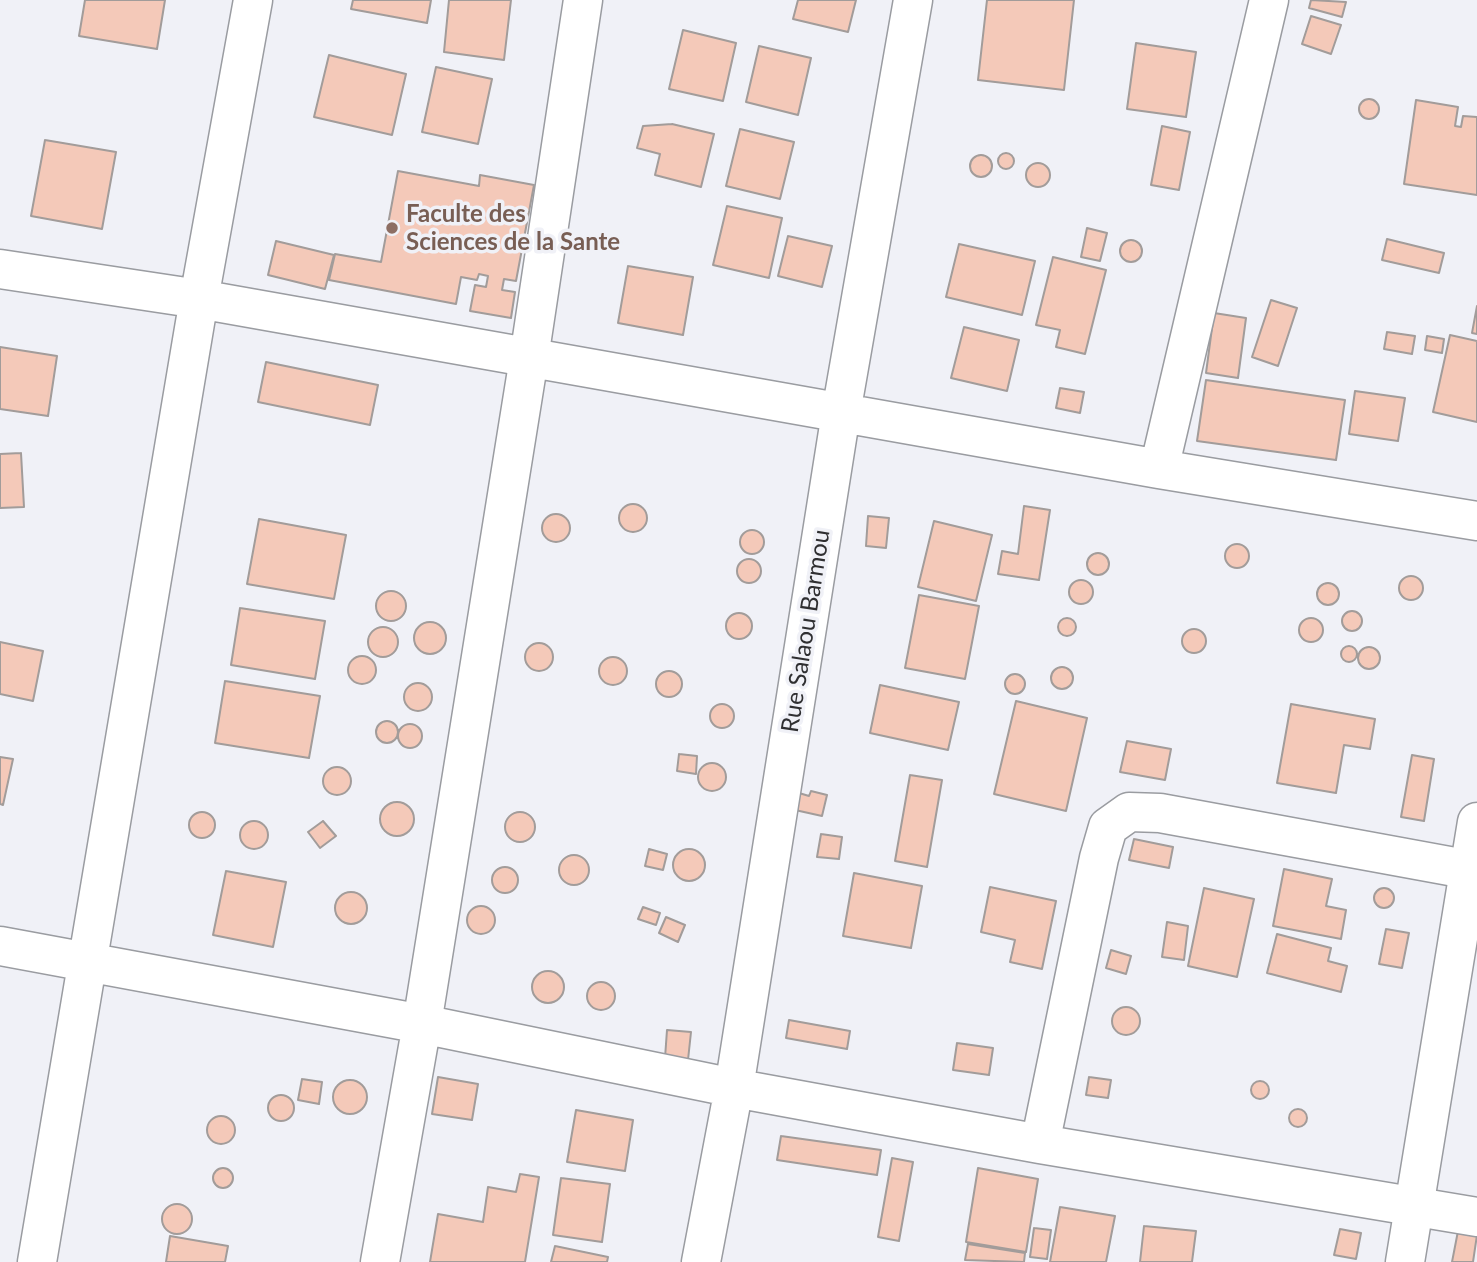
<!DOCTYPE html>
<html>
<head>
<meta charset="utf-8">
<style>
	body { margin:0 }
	canvas { display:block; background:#f0f1f7 }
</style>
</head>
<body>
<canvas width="1477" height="1262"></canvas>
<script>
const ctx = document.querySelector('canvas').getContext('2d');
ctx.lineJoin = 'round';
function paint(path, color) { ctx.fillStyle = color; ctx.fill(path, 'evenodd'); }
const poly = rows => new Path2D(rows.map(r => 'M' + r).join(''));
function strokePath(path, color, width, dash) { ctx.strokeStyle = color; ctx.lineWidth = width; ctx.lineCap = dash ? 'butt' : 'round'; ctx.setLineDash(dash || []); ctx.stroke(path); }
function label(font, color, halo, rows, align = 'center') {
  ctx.font = font + ' Lato,sans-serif'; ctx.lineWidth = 7; ctx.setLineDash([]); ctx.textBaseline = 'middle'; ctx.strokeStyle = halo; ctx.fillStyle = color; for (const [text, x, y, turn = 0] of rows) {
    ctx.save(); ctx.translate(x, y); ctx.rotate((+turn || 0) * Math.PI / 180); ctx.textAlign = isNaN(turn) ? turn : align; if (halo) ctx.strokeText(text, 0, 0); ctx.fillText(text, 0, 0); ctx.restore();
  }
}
const building = poly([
	[85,0,165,0,157,49,79,36,85,0],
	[353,0,431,0,427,23,351,9,353,0],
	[449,0,511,0,504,60,444,52,449,0],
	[798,0,856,0,848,32,793,19,798,0],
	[987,0,1074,0,1064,90,978,80,987,0],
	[1311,0,1346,2,1342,17,1309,8,1311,0],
	[1311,16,1341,25,1331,54,1302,44,1311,16],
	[683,30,736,43,723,101,669,89,683,30],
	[1136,43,1196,52,1186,117,1127,109,1136,43],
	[759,46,811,58,798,115,746,102,759,46],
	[329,55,406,74,392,135,314,117,329,55],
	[436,67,492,79,478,144,422,132,436,67],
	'1359 109a10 10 0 1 1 20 0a10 10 0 1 1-20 0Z',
	[1416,100,1458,107,1455,126,1461,127,1463,116,1477,117,1477,195,1404,184,1416,100],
	[672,124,714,134,701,187,655,175,660,154,637,148,643,126,672,124],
	[1162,126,1190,132,1179,190,1151,185,1162,126],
	[740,129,794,142,780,199,726,186,740,129],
	[45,140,116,152,102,229,31,216,45,140],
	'998 161a8 8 0 1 1 16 0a8 8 0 1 1-16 0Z',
	'970 166a11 11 0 1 1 22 0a11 11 0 1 1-22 0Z',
	'1026 175a12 12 0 1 1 24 0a12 12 0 1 1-24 0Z',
	[398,171,479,186,480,175,534,185,516,281,504,279,502,290,515,292,511,318,470,311,475,285,486,287,488,276,479,274,477,280,461,277,456,304,329,280,335,254,381,262,398,171],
	[727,206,782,218,769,278,713,265,727,206],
	[1087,228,1107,233,1100,261,1081,257,1087,228],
	[788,236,832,246,822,287,778,276,788,236],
	[1387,239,1444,253,1439,273,1382,260,1387,239],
	'1120 251a11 11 0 1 1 22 0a11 11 0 1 1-22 0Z',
	[276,241,334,255,325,289,268,275,276,241],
	[959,244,1035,261,1022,315,946,297,959,244],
	[1053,257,1106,270,1085,354,1056,347,1060,330,1036,325,1053,257],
	[628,266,693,277,683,335,618,323,628,266],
	[1271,300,1297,308,1278,366,1252,357,1271,300],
	[1477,306,1477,334,1472,333,1477,306],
	[1214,313,1246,318,1238,378,1206,373,1214,313],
	[964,327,1019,340,1007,391,951,378,964,327],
	[1387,332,1415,336,1412,354,1384,349,1387,332],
	[1450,335,1477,341,1477,422,1433,412,1450,335],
	[1427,336,1444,339,1442,353,1425,350,1427,336],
	[0,347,57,356,48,416,0,409,0,347],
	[266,362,378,385,370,425,258,402,266,362],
	[1206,380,1345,400,1336,460,1197,441,1206,380],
	[1060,388,1084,392,1080,413,1056,408,1060,388],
	[1355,391,1405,398,1398,441,1349,434,1355,391],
	[21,453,24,507,0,508,0,454,21,453],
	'619 518a14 14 0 1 1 28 0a14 14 0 1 1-28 0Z',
	[1024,506,1050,510,1039,580,998,574,1002,551,1018,554,1024,506],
	'542 528a14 14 0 1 1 28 0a14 14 0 1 1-28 0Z',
	[868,516,889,518,886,548,866,546,868,516],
	[259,519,346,535,334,599,247,584,259,519],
	[934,521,992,535,976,601,918,587,934,521],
	'740 542a12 12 0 1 1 24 0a12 12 0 1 1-24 0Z',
	'1225 556a12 12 0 1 1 24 0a12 12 0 1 1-24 0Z',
	'1087 564a11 11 0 1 1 22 0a11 11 0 1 1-22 0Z',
	'737 571a12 12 0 1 1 24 0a12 12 0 1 1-24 0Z',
	'1399 588a12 12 0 1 1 24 0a12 12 0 1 1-24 0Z',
	'1069 592a12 12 0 1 1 24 0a12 12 0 1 1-24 0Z',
	'1317 594a11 11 0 1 1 22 0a11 11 0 1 1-22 0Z',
	'376 606a15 15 0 1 1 30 0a15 15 0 1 1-30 0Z',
	[919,595,979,606,965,679,905,668,919,595],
	[240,608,325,621,315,679,231,665,240,608],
	'1342 621a10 10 0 1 1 20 0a10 10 0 1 1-20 0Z',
	'726 626a13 13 0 1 1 26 0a13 13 0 1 1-26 0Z',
	'1299 630a12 12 0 1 1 24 0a12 12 0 1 1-24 0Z',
	'1058 627a9 9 0 1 1 18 0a9 9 0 1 1-18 0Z',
	'414 638a16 16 0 1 1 32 0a16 16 0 1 1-32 0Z',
	'368 642a15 15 0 1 1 30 0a15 15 0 1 1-30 0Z',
	'1182 641a12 12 0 1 1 24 0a12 12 0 1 1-24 0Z',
	[0,642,43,651,33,701,0,694,0,642],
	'525 657a14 14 0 1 1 28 0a14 14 0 1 1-28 0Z',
	'1341 654a8 8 0 1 1 16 0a8 8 0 1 1-16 0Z',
	'1358 658a11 11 0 1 1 22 0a11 11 0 1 1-22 0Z',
	'348 670a14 14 0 1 1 28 0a14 14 0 1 1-28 0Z',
	'599 671a14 14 0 1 1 28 0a14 14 0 1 1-28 0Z',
	'1051 678a11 11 0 1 1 22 0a11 11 0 1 1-22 0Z',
	'656 684a13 13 0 1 1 26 0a13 13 0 1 1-26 0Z',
	'1005 684a10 10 0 1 1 20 0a10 10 0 1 1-20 0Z',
	[225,681,320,696,309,758,215,743,225,681],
	'404 697a14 14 0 1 1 28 0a14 14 0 1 1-28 0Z',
	[880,685,959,702,948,750,870,733,880,685],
	[1016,701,1087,718,1066,811,994,794,1016,701],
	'710 716a12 12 0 1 1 24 0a12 12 0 1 1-24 0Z',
	[1291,704,1375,719,1370,749,1344,745,1336,793,1277,783,1291,704],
	'376 732a11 11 0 1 1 22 0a11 11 0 1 1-22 0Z',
	'398 736a12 12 0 1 1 24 0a12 12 0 1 1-24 0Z',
	[1127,741,1171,749,1165,780,1120,772,1127,741],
	[679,754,697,756,696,774,677,771,679,754],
	[1412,755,1434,759,1424,821,1401,817,1412,755],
	[0,757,13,759,3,805,0,804,0,757],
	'698 777a14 14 0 1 1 28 0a14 14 0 1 1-28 0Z',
	'323 781a14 14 0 1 1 28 0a14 14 0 1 1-28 0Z',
	[910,775,942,780,927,867,895,861,910,775],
	[811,791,827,795,822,816,795,810,799,793,809,796,811,791],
	'380 819a17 17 0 1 1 34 0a17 17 0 1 1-34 0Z',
	'505 827a15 15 0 1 1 30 0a15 15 0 1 1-30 0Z',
	'189 825a13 13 0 1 1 26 0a13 13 0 1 1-26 0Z',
	'240 835a14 14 0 1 1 28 0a14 14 0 1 1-28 0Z',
	[323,821,336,836,320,848,308,832,323,821],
	[821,834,842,837,839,859,817,857,821,834],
	[1134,839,1173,847,1169,868,1129,860,1134,839],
	[649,849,667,854,663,870,645,866,649,849],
	'673 865a16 16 0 1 1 32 0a16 16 0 1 1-32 0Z',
	'559 870a15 15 0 1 1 30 0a15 15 0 1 1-30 0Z',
	'492 880a13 13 0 1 1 26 0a13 13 0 1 1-26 0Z',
	[1284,869,1332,879,1326,906,1346,910,1341,939,1273,926,1284,869],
	[226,871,286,882,273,947,213,935,226,871],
	[854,873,922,886,911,948,843,936,854,873],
	[990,887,1056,901,1042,969,1010,962,1015,940,981,932,990,887],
	[1204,888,1254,899,1237,977,1188,966,1204,888],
	'1374 898a10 10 0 1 1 20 0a10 10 0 1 1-20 0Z',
	'335 908a16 16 0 1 1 32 0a16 16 0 1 1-32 0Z',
	'467 920a14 14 0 1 1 28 0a14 14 0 1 1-28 0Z',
	[643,907,660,913,656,925,638,919,643,907],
	[666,917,685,925,678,942,659,933,666,917],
	[1167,922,1188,926,1184,960,1162,957,1167,922],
	[1386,929,1409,933,1402,968,1379,964,1386,929],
	[1277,934,1331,948,1328,961,1347,966,1341,992,1267,973,1277,934],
	[1111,950,1131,956,1126,974,1106,968,1111,950],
	'532 987a16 16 0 1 1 32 0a16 16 0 1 1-32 0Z',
	'587 996a14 14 0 1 1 28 0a14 14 0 1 1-28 0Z',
	'1112 1021a14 14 0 1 1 28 0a14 14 0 1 1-28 0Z',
	[789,1020,850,1031,847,1049,786,1038,789,1020],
	[667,1030,691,1032,688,1060,665,1058,667,1030],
	[957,1043,993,1048,989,1075,953,1070,957,1043],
	[438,1077,478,1084,472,1120,432,1114,438,1077],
	[1089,1077,1111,1080,1108,1098,1086,1095,1089,1077],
	[302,1079,322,1082,319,1104,298,1100,302,1079],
	'333 1097a17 17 0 1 1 34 0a17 17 0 1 1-34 0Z',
	'1251 1090a9 9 0 1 1 18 0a9 9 0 1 1-18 0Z',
	'268 1108a13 13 0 1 1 26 0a13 13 0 1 1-26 0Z',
	'1289 1118a9 9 0 1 1 18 0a9 9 0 1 1-18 0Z',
	[576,1110,633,1120,625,1171,567,1162,576,1110],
	'207 1130a14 14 0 1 1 28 0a14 14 0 1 1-28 0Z',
	[781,1136,881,1150,877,1175,777,1160,781,1136],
	[892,1158,913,1162,899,1241,878,1237,892,1158],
	[978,1168,1038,1179,1026,1252,966,1242,978,1168],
	'213 1178a10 10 0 1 1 20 0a10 10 0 1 1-20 0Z',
	[520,1174,539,1177,525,1262,430,1262,438,1214,483,1222,488,1187,516,1192,520,1174],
	[561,1178,610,1184,602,1242,553,1235,561,1178],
	'162 1219a15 15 0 1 1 30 0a15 15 0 1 1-30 0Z',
	[1060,1207,1115,1216,1106,1262,1050,1262,1060,1207],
	[1144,1226,1196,1231,1192,1262,1140,1262,1144,1226],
	[1034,1228,1051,1230,1047,1259,1030,1257,1034,1228],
	[1340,1229,1361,1233,1356,1259,1334,1255,1340,1229],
	[1458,1231,1477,1235,1473,1262,1452,1262,1458,1231],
	[170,1236,228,1246,225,1262,166,1262,170,1236],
	[968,1244,1025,1253,1024,1262,965,1260,968,1244],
	[555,1246,608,1257,607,1262,551,1262,555,1246]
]);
const minor = poly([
	[0,269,199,299,1159,469,1477,521],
	[1159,469,1269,0],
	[0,946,422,1024,734,1088,1040,1144,1477,1217],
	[1040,1144,1099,858,1108,827,1129,812,1160,813,1477,871],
	[37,1262,199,299,253,0],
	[380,1262,422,1024,529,358,583,0],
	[701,1262,734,1088,841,413,913,0]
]);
const tertiary = poly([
	[1405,1262,1477,822]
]);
const markers = [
	[392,228,7,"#8d6e63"]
];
const educationNames = [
	["Faculte des",406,214],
	["Sciences de la Sante",406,242]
];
const streetNames = [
	["Rue Salaou Barmou",806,631,-81]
];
paint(building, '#f4c9b9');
strokePath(building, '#a29c9a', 2);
strokePath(minor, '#9a9ca1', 41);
strokePath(tertiary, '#9a9ca1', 41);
strokePath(minor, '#fff', 38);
strokePath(tertiary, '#fff', 38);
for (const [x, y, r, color] of markers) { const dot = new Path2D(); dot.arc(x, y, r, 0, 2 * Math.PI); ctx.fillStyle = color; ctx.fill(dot); strokePath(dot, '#f0f1f7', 2.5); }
label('bold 24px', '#785e54', '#f0f1f7', educationNames, 'left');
label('24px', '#2f2f31', '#f0f1f7', streetNames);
</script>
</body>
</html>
